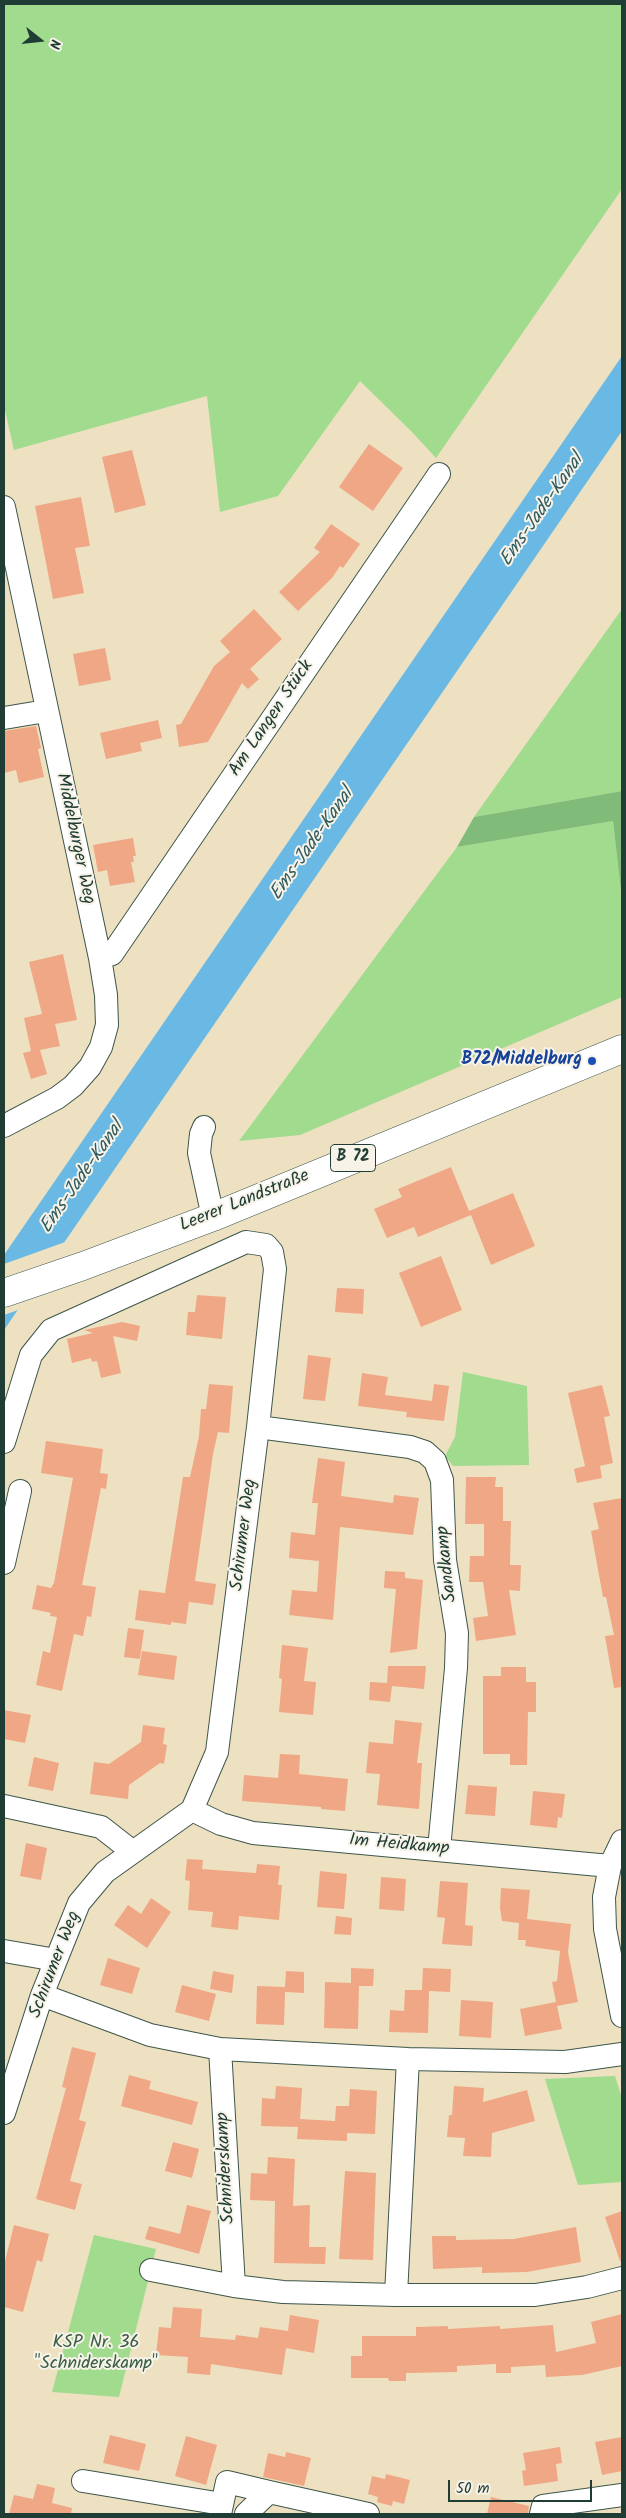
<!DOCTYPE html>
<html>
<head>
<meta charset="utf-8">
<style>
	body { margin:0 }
	#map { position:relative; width:626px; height:2518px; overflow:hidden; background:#ede1c2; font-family:Kalam,sans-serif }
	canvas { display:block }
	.frame { position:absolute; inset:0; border:5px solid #1f3d34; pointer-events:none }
	.north { position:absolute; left:15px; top:15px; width:50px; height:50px; -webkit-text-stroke:4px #f7f3e8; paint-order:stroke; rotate:106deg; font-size:14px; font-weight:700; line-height:20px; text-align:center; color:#1f3d34 }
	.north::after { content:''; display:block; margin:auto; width:18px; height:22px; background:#1f3d34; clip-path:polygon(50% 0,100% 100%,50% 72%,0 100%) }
	.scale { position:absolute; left:448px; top:2480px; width:144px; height:22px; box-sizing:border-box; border:2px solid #1f3d34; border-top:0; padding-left:6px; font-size:15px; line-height:18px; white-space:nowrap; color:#1f3d34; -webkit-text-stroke:4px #f7f3e8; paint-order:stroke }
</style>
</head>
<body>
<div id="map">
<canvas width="626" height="2518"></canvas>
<div class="frame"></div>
<div class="north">N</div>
<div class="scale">50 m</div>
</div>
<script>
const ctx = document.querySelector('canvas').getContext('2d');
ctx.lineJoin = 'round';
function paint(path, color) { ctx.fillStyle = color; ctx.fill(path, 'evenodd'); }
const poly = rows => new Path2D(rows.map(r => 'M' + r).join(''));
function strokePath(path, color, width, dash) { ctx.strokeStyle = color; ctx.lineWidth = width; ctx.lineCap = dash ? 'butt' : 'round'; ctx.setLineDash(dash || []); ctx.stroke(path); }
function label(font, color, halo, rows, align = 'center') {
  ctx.font = font + ' Kalam,sans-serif'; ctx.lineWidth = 4; ctx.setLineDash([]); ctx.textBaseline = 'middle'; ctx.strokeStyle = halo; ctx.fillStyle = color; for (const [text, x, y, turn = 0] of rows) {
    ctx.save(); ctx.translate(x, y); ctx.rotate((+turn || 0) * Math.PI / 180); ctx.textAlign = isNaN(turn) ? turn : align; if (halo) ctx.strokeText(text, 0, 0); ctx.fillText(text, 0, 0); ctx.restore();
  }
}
const green = poly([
	[4,4,622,4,622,189,436,458,412,432,360,381,278,496,220,512,207,396,14,450,4,406],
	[622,609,622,791,474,817],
	[613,821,622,901,622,997,300,1135,239,1141,457,847],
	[463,1372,527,1386,529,1465,453,1466,445,1456,455,1437],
	[615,2076,622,2098,622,2182,578,2185,545,2079],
	[94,2235,156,2249,119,2397,52,2392]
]);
const forest = poly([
	[622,791,622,901,613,821,457,847,474,817]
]);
const water = poly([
	[622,356,622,431,4,1330,4,1255]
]);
const pier = poly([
	[68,1241,21,1309,4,1315,4,1264]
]);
const building = poly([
	[369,444,403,468,373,511,339,487],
	[132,450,146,505,115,513,102,457],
	[81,497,90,546,75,548,84,593,53,599,35,506],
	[331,524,360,544,343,568,340,566,332,578,298,611,279,592,320,552,314,548],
	[254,609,282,639,250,669,259,679,248,689,242,683,208,742,179,747,176,725,181,724,214,666,230,652,220,641],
	[105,648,111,680,79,686,73,654],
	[158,720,162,738,140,743,142,751,106,759,100,733],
	[36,726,41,748,38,749,44,777,19,783,16,770,4,773,4,731],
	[133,838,136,856,133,856,134,862,131,862,135,882,110,886,107,870,98,872,93,845],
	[63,954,77,1020,55,1024,60,1046,40,1050,47,1074,31,1079,23,1053,31,1051,24,1018,42,1014,29,962],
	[451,1167,469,1211,513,1193,535,1246,491,1265,471,1215,418,1237,414,1227,387,1238,374,1209,402,1197,398,1189],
	[441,1256,462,1310,421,1327,399,1273],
	[337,1288,364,1289,363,1314,335,1312],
	[197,1295,226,1297,222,1339,186,1335,188,1312,195,1312],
	[122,1322,140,1326,137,1341,113,1336,121,1373,101,1378,97,1361,92,1362,91,1358,72,1363,67,1339,93,1333,84,1330],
	[308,1355,331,1358,325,1401,303,1399],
	[362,1373,388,1377,385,1395,432,1401,434,1384,449,1386,444,1421,406,1417,407,1412,358,1406],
	[209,1384,233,1386,229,1433,218,1432,213,1454,195,1581,216,1584,213,1605,189,1602,186,1624,171,1622,171,1625,135,1620,139,1590,165,1593,183,1477,190,1477,199,1436,201,1409,206,1409],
	[602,1385,610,1416,604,1417,613,1463,600,1466,602,1478,577,1483,574,1469,585,1466,568,1393],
	[46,1441,103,1449,100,1473,108,1474,106,1489,101,1488,82,1585,96,1587,91,1617,87,1616,83,1636,74,1634,62,1691,36,1685,43,1651,50,1653,57,1617,50,1616,51,1613,32,1609,37,1585,51,1588,54,1583,73,1478,41,1473],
	[318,1458,345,1462,341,1496,393,1503,394,1495,419,1498,413,1535,340,1527,333,1620,289,1615,292,1590,317,1592,319,1561,289,1558,291,1532,315,1535,318,1503,312,1503],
	[466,1477,496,1477,495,1487,503,1487,503,1521,511,1521,510,1565,521,1565,520,1591,509,1590,516,1635,476,1641,473,1618,488,1616,483,1582,469,1582,470,1556,484,1556,484,1524,465,1524],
	[622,1498,622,1687,614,1688,605,1636,614,1635,606,1597,603,1597,591,1531,599,1529,593,1503],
	[385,1571,405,1572,405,1578,423,1580,417,1649,390,1653,396,1589,384,1588],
	[128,1628,144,1630,140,1659,124,1657],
	[282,1645,308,1648,304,1681,316,1682,313,1715,279,1712,282,1679,279,1678],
	[142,1651,177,1656,174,1680,138,1675],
	[388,1666,426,1666,424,1689,392,1686,390,1702,369,1700,370,1682,387,1683],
	[501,1667,526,1667,526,1682,536,1682,536,1712,528,1712,527,1765,510,1765,510,1754,483,1754,483,1676,501,1676],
	[4,1710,31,1715,25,1743,4,1739],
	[395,1720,422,1723,417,1763,422,1763,419,1809,377,1805,380,1774,366,1773,369,1742,393,1744],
	[143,1725,165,1728,163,1744,167,1745,164,1764,160,1763,129,1785,128,1799,90,1794,94,1762,109,1764,141,1742],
	[280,1754,300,1755,299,1774,348,1779,345,1811,321,1809,321,1807,242,1801,244,1775,278,1778],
	[34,1757,59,1763,53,1791,28,1786],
	[468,1785,497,1787,495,1816,465,1814],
	[533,1791,565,1794,562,1818,558,1817,557,1828,530,1825],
	[26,1843,47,1848,41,1880,20,1876],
	[187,1859,203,1860,202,1869,256,1873,257,1864,280,1866,278,1885,282,1885,279,1920,239,1916,238,1930,211,1927,213,1912,188,1910,190,1881,185,1880],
	[320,1871,347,1874,344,1909,317,1907],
	[381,1877,406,1879,404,1911,379,1909],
	[440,1881,468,1883,465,1925,473,1926,472,1946,442,1944,445,1918,437,1917],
	[501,1888,530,1890,527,1919,571,1924,568,1952,578,2002,557,2006,562,2029,525,2036,520,2009,556,2002,552,1982,557,1981,560,1951,525,1946,526,1940,518,1940,519,1923,502,1921,500,1908],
	[151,1898,171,1912,147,1948,114,1925,128,1905,141,1914],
	[336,1916,352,1918,351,1935,334,1934],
	[108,1958,140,1968,132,1994,100,1985],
	[351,1968,374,1969,373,1986,359,1986,358,2029,324,2028,325,1982,351,1983],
	[423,1968,451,1969,450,1992,429,1991,428,2033,389,2032,390,2010,404,2011,405,1990,422,1990],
	[213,1971,234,1975,232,1993,210,1989],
	[286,1971,304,1972,304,1993,285,1992,284,2025,256,2024,257,1986,285,1987],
	[182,1985,216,1994,209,2021,175,2012],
	[461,2000,493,2002,491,2038,459,2036],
	[72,2047,96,2053,79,2120,86,2122,70,2181,82,2184,75,2210,36,2199,66,2088,62,2087],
	[129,2075,151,2081,149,2089,198,2102,192,2125,121,2106],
	[276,2086,302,2088,300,2119,335,2121,336,2106,349,2106,350,2089,377,2091,375,2134,347,2133,347,2141,297,2139,298,2127,261,2126,262,2098,275,2099],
	[454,2086,484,2088,483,2102,527,2090,535,2121,492,2133,491,2157,463,2156,465,2138,447,2137,449,2115,452,2115],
	[173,2142,199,2149,192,2178,165,2171],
	[268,2157,295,2159,293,2206,310,2205,309,2247,326,2247,325,2264,274,2263,275,2201,250,2200,251,2173,267,2174],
	[345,2171,376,2173,373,2260,339,2259],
	[187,2205,211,2211,199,2254,145,2239,149,2226,180,2234],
	[622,2211,622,2261,620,2261,605,2217],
	[14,2225,49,2234,42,2262,37,2260,23,2312,4,2307,4,2265],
	[576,2227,581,2262,527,2272,482,2273,482,2267,433,2269,432,2236,456,2236,456,2240,514,2239],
	[173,2307,202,2309,200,2337,235,2340,236,2335,258,2338,260,2327,288,2331,290,2315,319,2320,314,2353,286,2348,282,2375,211,2364,210,2375,187,2373,188,2357,156,2355,159,2327,171,2328],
	[622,2314,622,2366,582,2375,546,2377,545,2365,511,2367,511,2373,496,2373,496,2364,457,2366,457,2372,406,2373,406,2381,389,2381,388,2378,351,2378,351,2356,362,2356,362,2336,416,2336,416,2327,448,2326,448,2329,500,2326,500,2329,553,2325,556,2352,596,2343,591,2322],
	[110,2435,146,2444,139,2471,103,2463],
	[186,2436,217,2445,206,2485,175,2476],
	[622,2437,622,2471,602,2475,595,2442],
	[560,2447,562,2463,556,2464,558,2481,524,2486,522,2471,526,2470,523,2453],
	[286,2452,311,2458,304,2486,263,2477,268,2453,285,2457],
	[386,2474,410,2480,404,2504,393,2501,392,2506,377,2502,378,2497,368,2494,372,2476,385,2479],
	[37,2484,55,2488,52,2503,72,2508,71,2514,9,2514,14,2495,33,2499],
	[491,2497,529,2506,528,2514,487,2514]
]);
const minor = poly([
	[4,507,100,958,106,995,107,1025,101,1047,90,1067,73,1086,57,1098,4,1126],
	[4,718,46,711],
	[100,958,112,954,439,474],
	[204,1127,201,1134,199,1153,213,1217],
	[258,1427,410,1447,425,1452,435,1461,442,1480,445,1560,457,1633,456,1668,439,1849],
	[4,1442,31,1355,51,1330,246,1242,266,1245,272,1252,275,1269,258,1427,217,1752,192,1810,105,1872,79,1903,42,1995,4,2113],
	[4,1563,20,1491],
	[4,1806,101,1827,133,1852],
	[192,1810,221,1824,253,1833,610,1866],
	[622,1841,610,1866,604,1897,605,1929,622,2016],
	[4,1951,56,1960],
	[42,1995,150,2035,220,2049,408,2059,565,2062,622,2054],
	[220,2049,234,2286],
	[151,2270,234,2286,283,2292,396,2295,535,2295,587,2287,622,2278],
	[396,2295,408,2059],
	[83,2481,222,2504],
	[269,2492,368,2514],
	[220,2514,227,2482,269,2492,246,2514],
	[541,2514,543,2506,622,2495]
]);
const major = poly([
	[4,1293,83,1266,213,1217,622,1049]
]);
const markers = [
	[592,1061,5,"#1a4fb4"]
];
const shields = [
	[353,1158,45]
];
const shieldNames = [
	["B 72",353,1158]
];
const streetNames = [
	["Am Langen Stück",272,719,-56],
	["Middelburger Weg",74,839,78],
	["Leerer Landstraße",245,1202,-22],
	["Schirumer Weg",245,1535,-83],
	["Sandkamp",448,1564,-96],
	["Im Heidkamp",399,1846,5],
	["Schirumer Weg",56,1965,-69],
	["Schniderskamp",227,2168,-93]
];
const transitNames = [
	["B72/Middelburg",582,1061]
];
const parkNames = [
	["KSP Nr. 36",96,2344],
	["\"Schniderskamp\"",96,2365]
];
const waterNames = [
	["Ems-Jade-Kanal",543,511,-55],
	["Ems-Jade-Kanal",313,845,-55],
	["Ems-Jade-Kanal",83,1178,-55]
];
paint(green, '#a0db8e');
paint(forest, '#80bb79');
paint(water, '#69b9e4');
paint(pier, '#ede1c2');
paint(building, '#f0a785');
strokePath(minor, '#3e5649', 24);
strokePath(major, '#3e5649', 29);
strokePath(minor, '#fff', 22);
strokePath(major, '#fff', 28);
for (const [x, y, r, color] of markers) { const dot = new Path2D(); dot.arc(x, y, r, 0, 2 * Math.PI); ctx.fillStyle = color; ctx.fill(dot); strokePath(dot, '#f7f3e8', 2); }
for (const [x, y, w] of shields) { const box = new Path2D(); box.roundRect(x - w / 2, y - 13.5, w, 27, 4); ctx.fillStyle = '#f7f3e8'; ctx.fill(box); strokePath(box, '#1f3d34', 1); }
label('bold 16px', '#1f3d34', null, shieldNames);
label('18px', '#1f3d34', '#f7f3e8', streetNames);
label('bold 18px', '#164399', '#f7f3e8', transitNames, 'right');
label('18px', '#395d46', '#f7f3e8', parkNames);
label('italic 19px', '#325c60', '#f7f3e8', waterNames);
</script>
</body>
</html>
